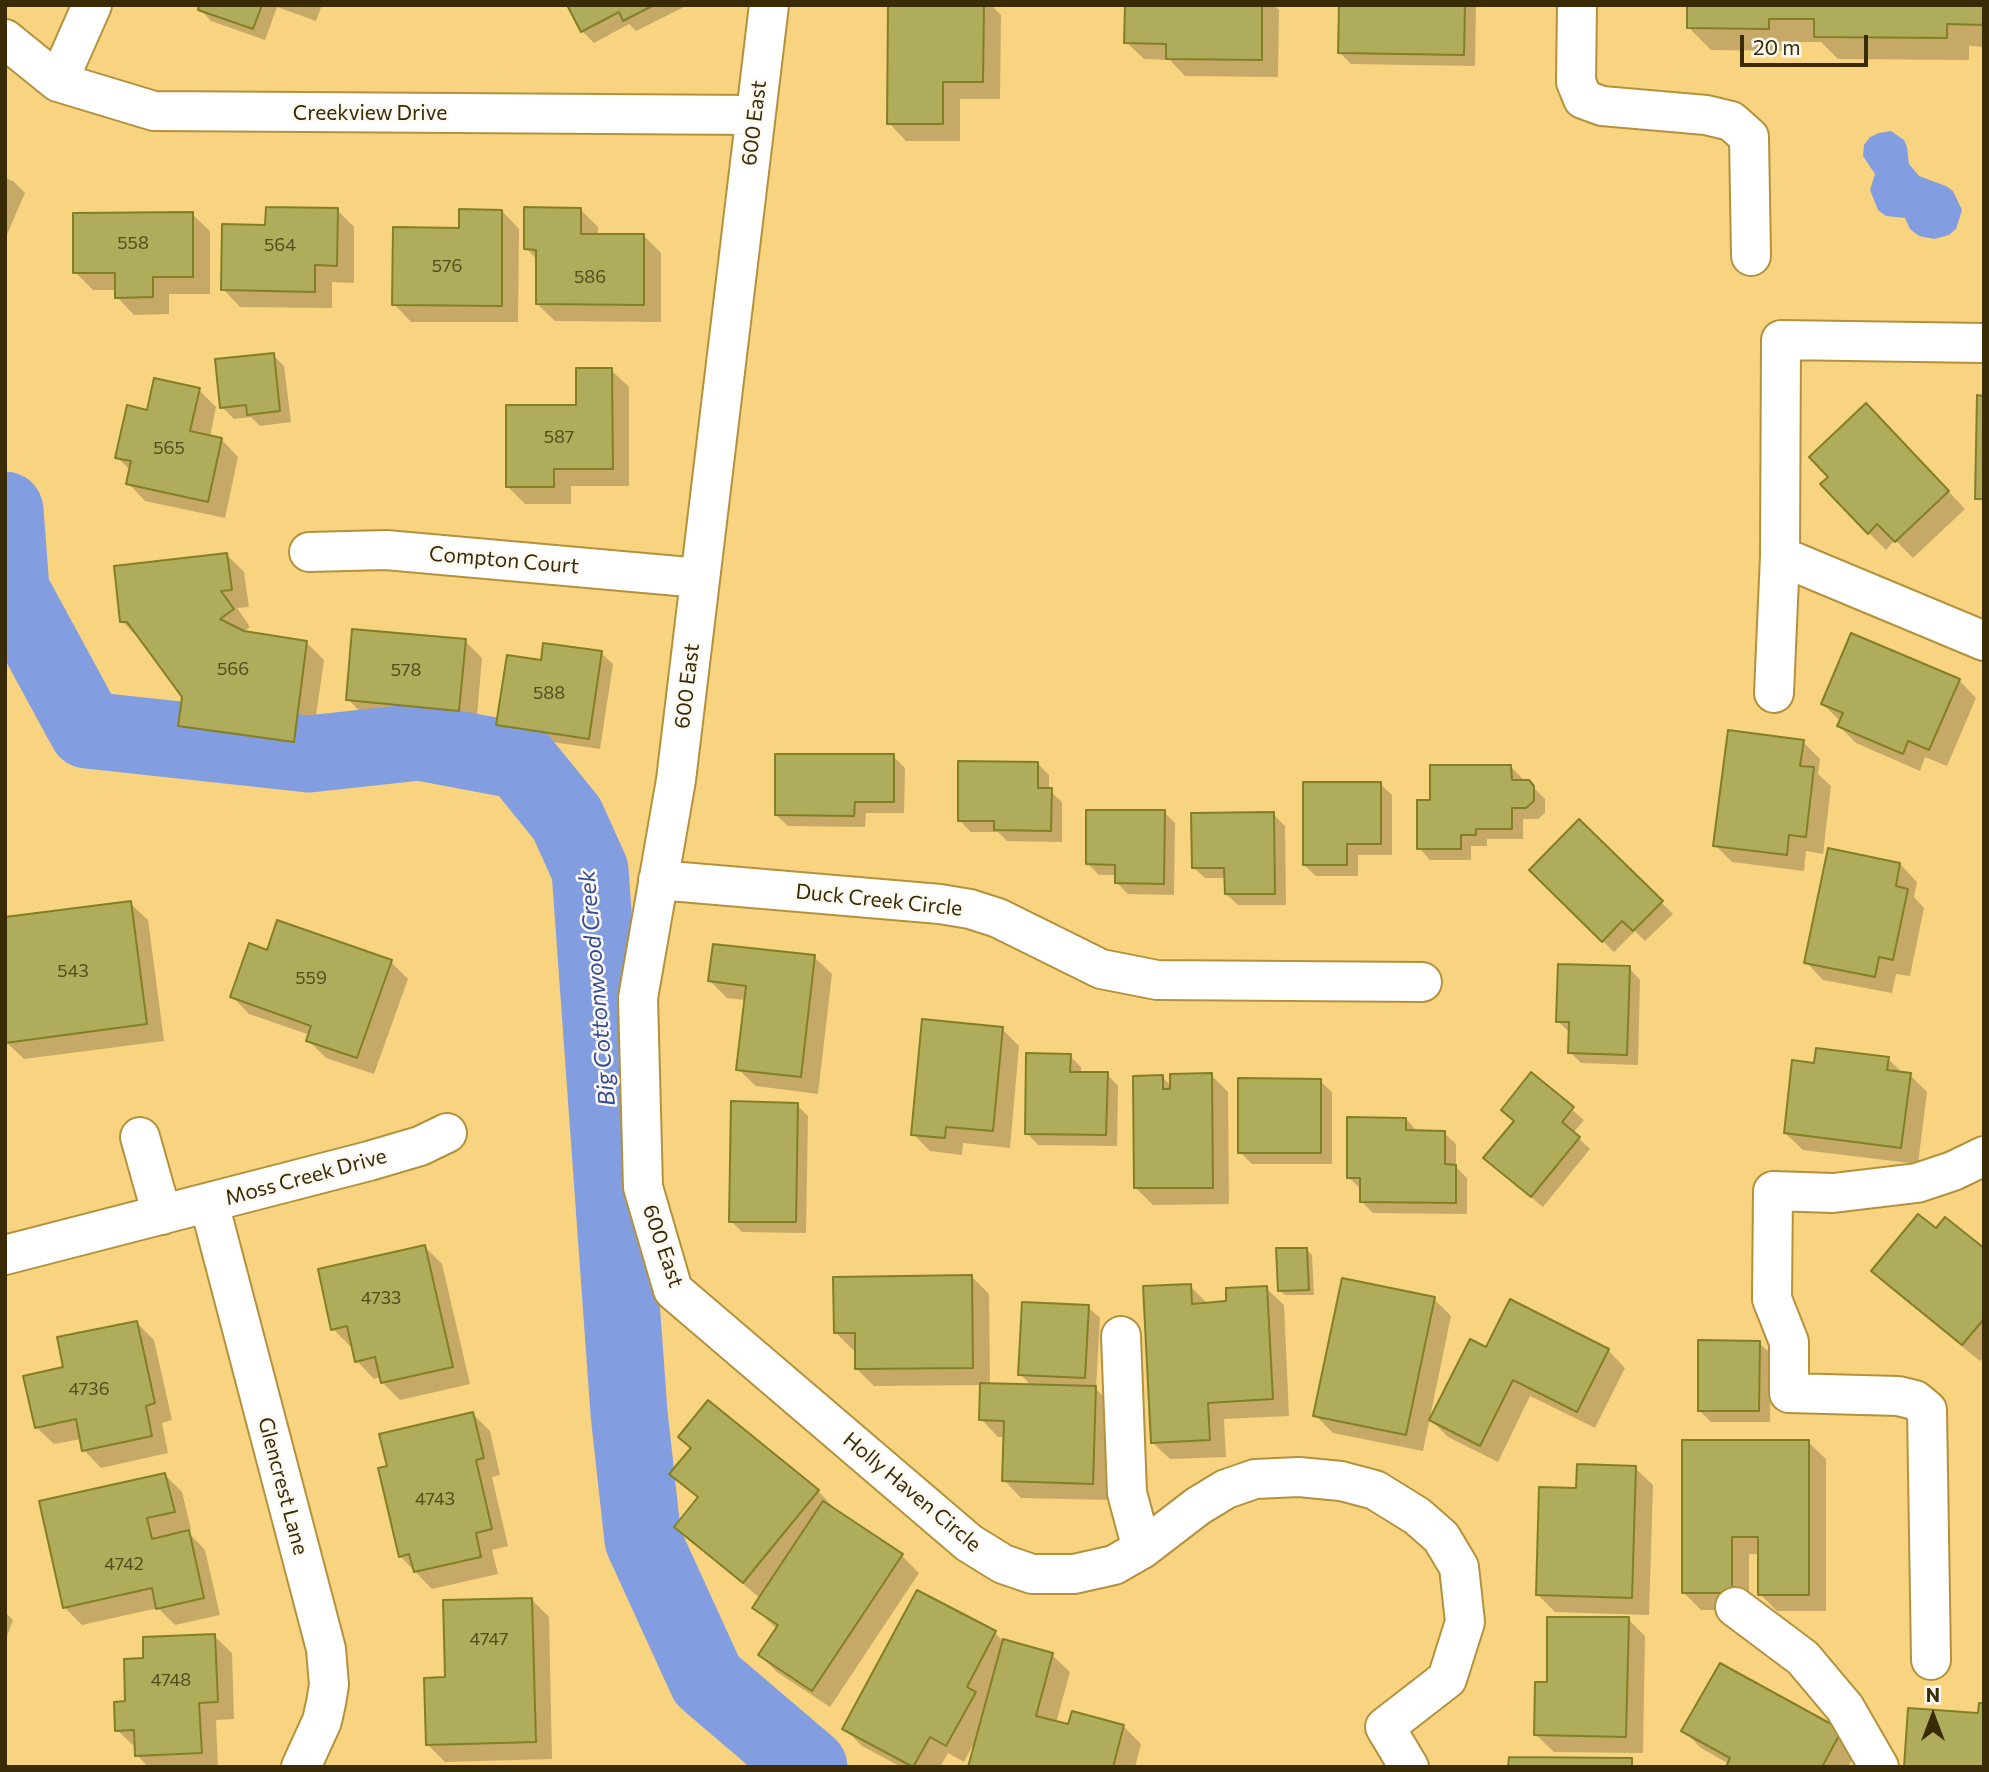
<!DOCTYPE html>
<html>
<head>
<meta charset="utf-8">
<style>
	body { margin:0 }
	#map { position:relative; width:1989px; height:1772px; overflow:hidden; background:#f8d481; font-family:Commissioner,sans-serif }
	canvas { display:block }
	.frame { position:absolute; inset:0; border:7px solid #392b06; pointer-events:none }
	.north { position:absolute; left:1898px; top:1681px; width:70px; height:70px; -webkit-text-stroke:5px #fdf9f1; paint-order:stroke; rotate:0deg; font-size:19px; font-weight:700; line-height:28px; text-align:center; color:#392b06 }
	.north::after { content:''; display:block; margin:auto; width:24px; height:32px; background:#392b06; clip-path:polygon(50% 0,100% 100%,50% 72%,0 100%) }
	.scale { position:absolute; left:1740px; top:35px; width:128px; height:32px; box-sizing:border-box; border:4px solid #392b06; border-top:0; padding-left:9px; font-size:21px; line-height:24px; white-space:nowrap; color:#392b06; -webkit-text-stroke:5px #fdf9f1; paint-order:stroke }
</style>
</head>
<body>
<div id="map">
<canvas width="1989" height="1772"></canvas>
<div class="frame"></div>
<div class="north">N</div>
<div class="scale">20 m</div>
</div>
<script>
const ctx = document.querySelector('canvas').getContext('2d');
ctx.lineJoin = 'round';
function paint(path, color) { ctx.fillStyle = color; ctx.fill(path, 'evenodd'); }
const poly = rows => new Path2D(rows.map(r => 'M' + r).join(''));
function strokePath(path, color, width, dash) { ctx.strokeStyle = color; ctx.lineWidth = width; ctx.lineCap = dash ? 'butt' : 'round'; ctx.setLineDash(dash || []); ctx.stroke(path); }
function label(font, color, halo, rows, align = 'center') {
  ctx.font = font + ' Commissioner,sans-serif'; ctx.lineWidth = 5; ctx.setLineDash([]); ctx.textBaseline = 'middle'; ctx.strokeStyle = halo; ctx.fillStyle = color; for (const [text, x, y, turn = 0] of rows) {
    ctx.save(); ctx.translate(x, y); ctx.rotate((+turn || 0) * Math.PI / 180); ctx.textAlign = isNaN(turn) ? turn : align; if (halo) ctx.strokeText(text, 0, 0); ctx.fillText(text, 0, 0); ctx.restore();
  }
}
const water = poly([
	[1891,131,1904,140,1907,147,1909,164,1919,176,1946,186,1953,191,1962,210,1956,229,1949,235,1934,239,1919,236,1910,229,1905,218,1886,216,1878,210,1870,190,1875,174,1863,156,1864,145,1870,137,1879,133]
]);
const shadow = poly([
	[201,5,322,5,316,21,277,7,265,40,211,21,200,9],
	[569,5,686,5,686,6,636,31,629,24,594,43,582,31],
	[889,5,991,5,1001,15,1000,99,960,99,960,141,906,141,889,123],
	[1127,5,1274,5,1279,10,1278,77,1185,76,1170,60,1144,59,1126,42],
	[1341,5,1476,5,1475,66,1351,64,1340,53],
	[1689,5,1984,5,1984,47,1969,46,1969,60,1838,59,1821,42,1791,42,1791,51,1711,50,1688,27],
	[5,178,13,181,25,193,5,239],
	[337,210,354,227,354,283,332,282,332,308,240,307,223,289,267,227],
	[581,210,598,227,598,236,644,236,661,253,661,322,555,321,537,304,538,261,526,248],
	[502,211,519,229,518,322,411,322,394,304,461,230],
	[192,214,210,231,210,294,169,294,169,314,134,315,117,297,117,290,93,290,75,272],
	[273,355,284,366,291,422,260,426,251,417,234,419,222,407],
	[611,370,629,387,629,486,571,486,571,504,525,504,508,487],
	[199,390,216,407,210,437,221,439,238,457,225,518,145,501,128,483,131,471,117,457,149,412],
	[1884,423,1965,509,1913,558,1895,540,1886,550,1869,533,1830,477],
	[227,555,244,572,249,607,237,608,250,627,242,633,306,642,324,660,310,758,197,743,180,726,184,696,142,639,139,639,122,621],
	[465,641,482,658,476,727,365,717,348,699],
	[601,653,613,664,600,749,510,736,498,725,543,662],
	[1959,680,1976,698,1947,766,1925,757,1920,771,1856,743,1839,726,1841,722,1823,704],
	[1803,742,1820,759,1818,774,1831,786,1823,854,1806,851,1804,871,1732,862,1715,845],
	[893,756,905,768,904,813,866,813,865,827,788,826,776,815],
	[1037,763,1049,775,1049,790,1062,802,1062,842,1007,841,998,832,971,832,959,820],
	[1511,767,1522,778,1522,782,1528,782,1545,799,1545,813,1538,819,1523,819,1523,839,1487,839,1487,846,1471,846,1471,860,1430,860,1419,848],
	[1380,784,1392,795,1392,855,1358,855,1358,876,1316,876,1304,865],
	[1164,812,1175,823,1174,895,1128,894,1116,882,1117,875,1099,875,1087,863],
	[1273,814,1285,826,1286,905,1238,905,1226,894,1226,878,1205,878,1193,867],
	[1579,822,1673,914,1645,941,1635,931,1614,952,1531,870],
	[1900,864,1917,882,1914,897,1924,908,1910,976,1896,974,1892,993,1823,980,1806,962],
	[130,903,148,920,164,1041,24,1059,6,1042],
	[268,952,391,962,408,979,374,1074,326,1058,308,1040,310,1035,249,1014,232,996],
	[814,957,832,974,818,1094,756,1086,738,1069,746,1000,727,998,710,981],
	[1629,968,1640,980,1638,1065,1581,1063,1570,1052,1570,1033,1558,1021],
	[1002,1029,1019,1046,1010,1148,963,1143,962,1155,930,1151,913,1134],
	[1070,1056,1081,1067,1081,1074,1107,1074,1118,1086,1117,1146,1038,1145,1027,1133],
	[1888,1059,1904,1074,1910,1075,1927,1092,1918,1164,1803,1150,1785,1133,1815,1065],
	[1211,1075,1228,1092,1229,1204,1153,1205,1136,1188,1162,1077,1172,1087],
	[1531,1075,1584,1120,1573,1133,1590,1149,1543,1207,1497,1169],
	[1320,1081,1332,1092,1332,1164,1252,1164,1240,1152],
	[797,1105,808,1116,806,1233,742,1232,731,1221],
	[1406,1119,1417,1131,1444,1133,1456,1144,1456,1167,1467,1178,1467,1214,1373,1213,1361,1201,1361,1189,1348,1177],
	[1936,1230,1984,1250,1984,1357,1980,1361,1890,1288,1873,1271],
	[425,1247,442,1264,470,1384,400,1400,383,1383,382,1377,374,1379,357,1361,353,1346,350,1346,333,1329],
	[1307,1250,1312,1255,1314,1295,1285,1295,1279,1290],
	[971,1276,989,1294,990,1385,1032,1386,1020,1374,1088,1307,1100,1318,1096,1389,1112,1405,1110,1500,1021,1498,1004,1480,1005,1437,998,1437,981,1419,982,1385,874,1386,857,1369,857,1350,853,1350,836,1333],
	[1190,1286,1207,1303,1228,1303,1266,1288,1284,1305,1289,1416,1224,1419,1226,1457,1170,1459,1152,1442],
	[1434,1299,1451,1316,1423,1451,1333,1433,1315,1415],
	[136,1322,154,1340,172,1420,162,1423,168,1453,101,1468,84,1450,81,1439,54,1444,36,1427,65,1369],
	[1759,1343,1771,1354,1770,1422,1711,1422,1699,1410],
	[1487,1349,1608,1350,1625,1368,1595,1428,1530,1396,1498,1462,1448,1437,1431,1420],
	[708,1402,818,1491,835,1509,834,1511,902,1556,919,1573,830,1707,777,1672,760,1655,777,1629,754,1608,760,1598,694,1544,676,1527,699,1499,672,1474,692,1449],
	[473,1414,490,1431,500,1475,492,1477,508,1546,492,1550,498,1574,432,1589,400,1556,389,1467],
	[1808,1442,1826,1459,1826,1611,1777,1611,1760,1594,1760,1554,1749,1554,1749,1610,1701,1610,1684,1593],
	[1635,1468,1653,1485,1649,1615,1555,1612,1538,1595,1578,1490],
	[165,1475,182,1492,191,1529,186,1530,205,1550,220,1615,175,1625,158,1608,82,1625,64,1607],
	[532,1600,549,1617,552,1759,445,1762,428,1745,447,1679],
	[5,1612,13,1620,5,1642],
	[1628,1619,1645,1636,1643,1753,1554,1752,1536,1735,1549,1684],
	[995,1633,1003,1641,1052,1655,1070,1672,1056,1723,1070,1726,1073,1713,1124,1727,1141,1744,1135,1767,970,1767,975,1741,964,1762,948,1753,940,1767,901,1767,862,1746,845,1729],
	[214,1636,232,1653,234,1719,216,1720,218,1767,148,1767,137,1755,136,1748,117,1730,145,1660],
	[1684,1731,1841,1731,1858,1748,1848,1767,1728,1767,1729,1764,1701,1748]
]);
const river = poly([
	[5,510,11,590,87,730,309,754,419,742,520,761,567,819,590,870,629,1413,643,1540,707,1680,809,1767]
]);
const building = poly([
	[199,5,262,5,253,29,198,10,199,5],
	[567,5,654,5,623,21,619,12,581,32,567,5],
	[888,5,984,5,983,82,943,82,943,124,887,124,888,5],
	[1125,5,1262,5,1262,60,1166,59,1166,44,1124,43,1125,5],
	[1339,5,1465,5,1464,55,1338,53,1339,5],
	[1687,5,1984,5,1984,25,1947,24,1947,38,1814,37,1814,19,1769,19,1769,29,1687,28,1687,5],
	[266,207,338,208,337,266,315,265,315,292,221,290,222,224,265,225,266,207],
	[524,207,581,208,581,234,644,234,644,305,536,304,536,250,524,249,524,207],
	[459,209,502,210,502,306,392,305,393,227,459,228,459,209],
	[193,212,193,277,153,277,153,297,115,298,115,273,73,273,73,213,193,212],
	[274,353,280,411,247,415,246,405,220,408,215,359,274,353],
	[576,368,612,368,613,469,554,469,554,487,506,487,506,405,576,405,576,368],
	[154,378,200,388,190,431,222,438,208,502,126,484,131,461,115,458,127,405,147,410,154,378],
	[1977,395,1984,396,1984,499,1975,499,1977,395],
	[1866,403,1949,491,1895,542,1877,524,1868,534,1820,484,1828,477,1809,457,1866,403],
	[227,553,232,590,221,591,234,609,220,619,244,631,307,641,294,742,178,726,182,697,127,622,120,622,114,566,227,553],
	[352,629,466,639,459,711,346,700,352,629],
	[1851,633,1960,679,1929,750,1908,741,1903,754,1837,726,1843,713,1821,704,1851,633],
	[543,643,602,651,589,739,496,725,507,655,541,660,543,643],
	[1728,730,1804,740,1800,766,1814,767,1806,837,1789,835,1787,855,1713,846,1728,730],
	[775,754,894,754,894,802,855,802,854,816,775,815,775,754],
	[958,761,1038,762,1038,788,1052,788,1051,831,994,830,994,821,958,821,958,761],
	[1430,765,1511,765,1512,780,1529,780,1534,786,1534,801,1526,808,1512,808,1512,829,1476,829,1476,835,1461,835,1461,849,1417,849,1417,800,1430,800,1430,765],
	[1303,782,1381,782,1381,844,1347,844,1347,865,1303,865,1303,782],
	[1086,810,1165,810,1164,884,1115,883,1115,865,1086,864,1086,810],
	[1274,812,1275,894,1225,894,1224,868,1192,868,1191,813,1274,812],
	[1579,819,1663,901,1633,931,1622,921,1602,942,1529,870,1579,819],
	[1828,848,1900,863,1896,886,1908,889,1893,960,1879,957,1875,977,1804,963,1828,848],
	[131,901,147,1024,5,1043,5,917,131,901],
	[277,920,392,960,357,1058,306,1041,311,1026,230,997,249,943,267,950,277,920],
	[713,944,815,955,801,1077,736,1070,746,986,708,981,713,944],
	[1558,964,1630,966,1627,1055,1568,1053,1569,1022,1556,1022,1558,964],
	[922,1019,1003,1027,993,1131,946,1127,945,1138,911,1135,922,1019],
	[1816,1048,1889,1057,1887,1070,1911,1073,1901,1148,1784,1133,1792,1060,1814,1063,1816,1048],
	[1026,1053,1071,1054,1070,1072,1108,1072,1106,1135,1025,1134,1026,1053],
	[1531,1072,1574,1107,1562,1122,1580,1137,1531,1197,1483,1158,1514,1121,1501,1110,1531,1072],
	[1212,1073,1213,1188,1134,1188,1133,1076,1163,1075,1163,1089,1170,1089,1170,1074,1212,1073],
	[1238,1078,1321,1079,1321,1153,1238,1153,1238,1078],
	[731,1101,798,1103,796,1222,729,1222,731,1101],
	[1347,1117,1406,1118,1406,1130,1445,1131,1445,1164,1456,1165,1456,1203,1360,1202,1360,1178,1347,1178,1347,1117],
	[1918,1214,1936,1228,1945,1217,1984,1248,1984,1319,1962,1345,1871,1271,1918,1214],
	[425,1245,453,1367,381,1383,375,1357,355,1362,347,1326,331,1330,318,1269,425,1245],
	[1276,1248,1307,1248,1309,1290,1278,1291,1276,1248],
	[972,1275,973,1368,855,1369,855,1333,834,1333,833,1277,972,1275],
	[1342,1278,1435,1297,1406,1435,1313,1416,1342,1278],
	[1191,1284,1192,1304,1226,1301,1226,1288,1267,1286,1273,1399,1208,1403,1210,1440,1151,1443,1143,1286,1191,1284],
	[1510,1299,1609,1349,1577,1412,1513,1380,1480,1446,1429,1420,1470,1339,1486,1347,1510,1299],
	[1022,1302,1089,1305,1085,1378,1018,1375,1022,1302],
	[137,1321,155,1403,146,1406,152,1436,82,1451,76,1419,35,1428,23,1376,63,1367,57,1337,137,1321],
	[1698,1340,1760,1341,1759,1411,1698,1411,1698,1340],
	[980,1383,1096,1386,1093,1484,1002,1481,1004,1421,979,1420,980,1383],
	[708,1400,819,1490,743,1583,674,1527,698,1497,669,1474,691,1448,678,1437,708,1400],
	[473,1412,484,1458,476,1460,492,1529,476,1533,481,1557,414,1572,409,1554,399,1557,378,1468,387,1466,379,1434,473,1412],
	[1682,1440,1809,1440,1809,1595,1758,1595,1758,1537,1732,1537,1732,1593,1682,1593,1682,1440],
	[1577,1464,1636,1466,1632,1598,1536,1595,1539,1487,1576,1488,1577,1464],
	[165,1473,175,1512,147,1518,152,1539,189,1530,204,1598,156,1609,152,1588,63,1608,39,1501,165,1473],
	[823,1501,903,1554,812,1691,758,1655,778,1625,752,1608,823,1501],
	[917,1590,996,1631,967,1687,976,1692,946,1746,930,1737,913,1767,842,1729,917,1590],
	[532,1598,536,1742,426,1745,424,1678,445,1677,443,1600,532,1598],
	[1547,1617,1629,1617,1626,1737,1534,1735,1535,1682,1547,1682,1547,1617],
	[215,1634,218,1702,199,1703,202,1753,135,1756,134,1730,115,1731,114,1702,125,1701,124,1659,143,1658,143,1637,215,1634],
	[1003,1639,1053,1653,1036,1716,1068,1724,1072,1711,1124,1725,1113,1767,968,1767,1003,1639],
	[1720,1663,1842,1730,1822,1767,1726,1767,1730,1758,1681,1731,1720,1663],
	[1979,1703,1984,1703,1984,1767,1904,1767,1908,1708,1978,1713,1979,1703],
	[1509,1757,1632,1758,1632,1767,1508,1767,1509,1757]
]);
const minor = poly([
	[769,5,676,780,638,998,643,1187,673,1290,969,1543,1003,1564,1032,1574,1074,1574,1114,1565,1142,1549,1198,1506,1226,1489,1255,1479,1299,1477,1341,1481,1375,1490,1417,1516,1441,1537,1459,1567,1465,1622,1447,1679,1385,1727,1409,1767],
	[1577,5,1576,82,1583,99,1602,106,1706,115,1731,121,1749,137,1751,256],
	[5,39,58,82,154,111,755,115],
	[58,82,92,5],
	[309,552,386,550,700,578],
	[1780,556,1984,641],
	[1774,693,1780,556,1781,340,1984,343],
	[658,880,940,904,970,909,998,918,1101,969,1157,980,1422,982],
	[140,1137,162,1215],
	[209,1203,326,1649,329,1685,326,1703,322,1721,301,1767],
	[5,1255,369,1161,420,1146,447,1133],
	[1121,1336,1127,1493,1142,1549],
	[1735,1607,1803,1658,1845,1708,1879,1767],
	[1931,1660,1927,1410,1915,1400,1898,1396,1789,1393,1789,1342,1772,1299,1773,1191,1833,1193,1917,1183,1953,1171,1984,1156]
]);
const numberNames = [
	["558",133,243],
	["564",280,245],
	["576",447,266],
	["586",590,277],
	["587",559,437],
	["565",169,448],
	["566",233,669],
	["578",406,670],
	["588",549,693],
	["543",73,971],
	["559",311,978],
	["4733",381,1298],
	["4736",89,1389],
	["4743",435,1499],
	["4742",124,1564],
	["4747",489,1639],
	["4748",171,1680]
];
const streetNames = [
	["Creekview Drive",370,113],
	["600 East",754,123,-83],
	["Compton Court",504,560,5],
	["600 East",687,686,-83],
	["Duck Creek Circle",879,900,6],
	["Moss Creek Drive",306,1177,-15],
	["600 East",663,1246,71],
	["Glencrest Lane",283,1486,75],
	["Holly Haven Circle",912,1492,40]
];
const waterNames = [
	["Big Cottonwood Creek",597,988,-95]
];
paint(water, '#839ee0');
paint(shadow, '#0003');
strokePath(river, '#839ee0', 77);
paint(building, '#afac5c');
strokePath(building, '#837f25', 2);
strokePath(minor, '#b3913d', 42);
strokePath(minor, '#fff', 38);
label('18px', '#564b1c', null, numberNames);
label('21px', '#392b06', '#fdf9f1', streetNames);
label('italic 23px', '#314b9a', '#fdf9f1', waterNames);
</script>
</body>
</html>
